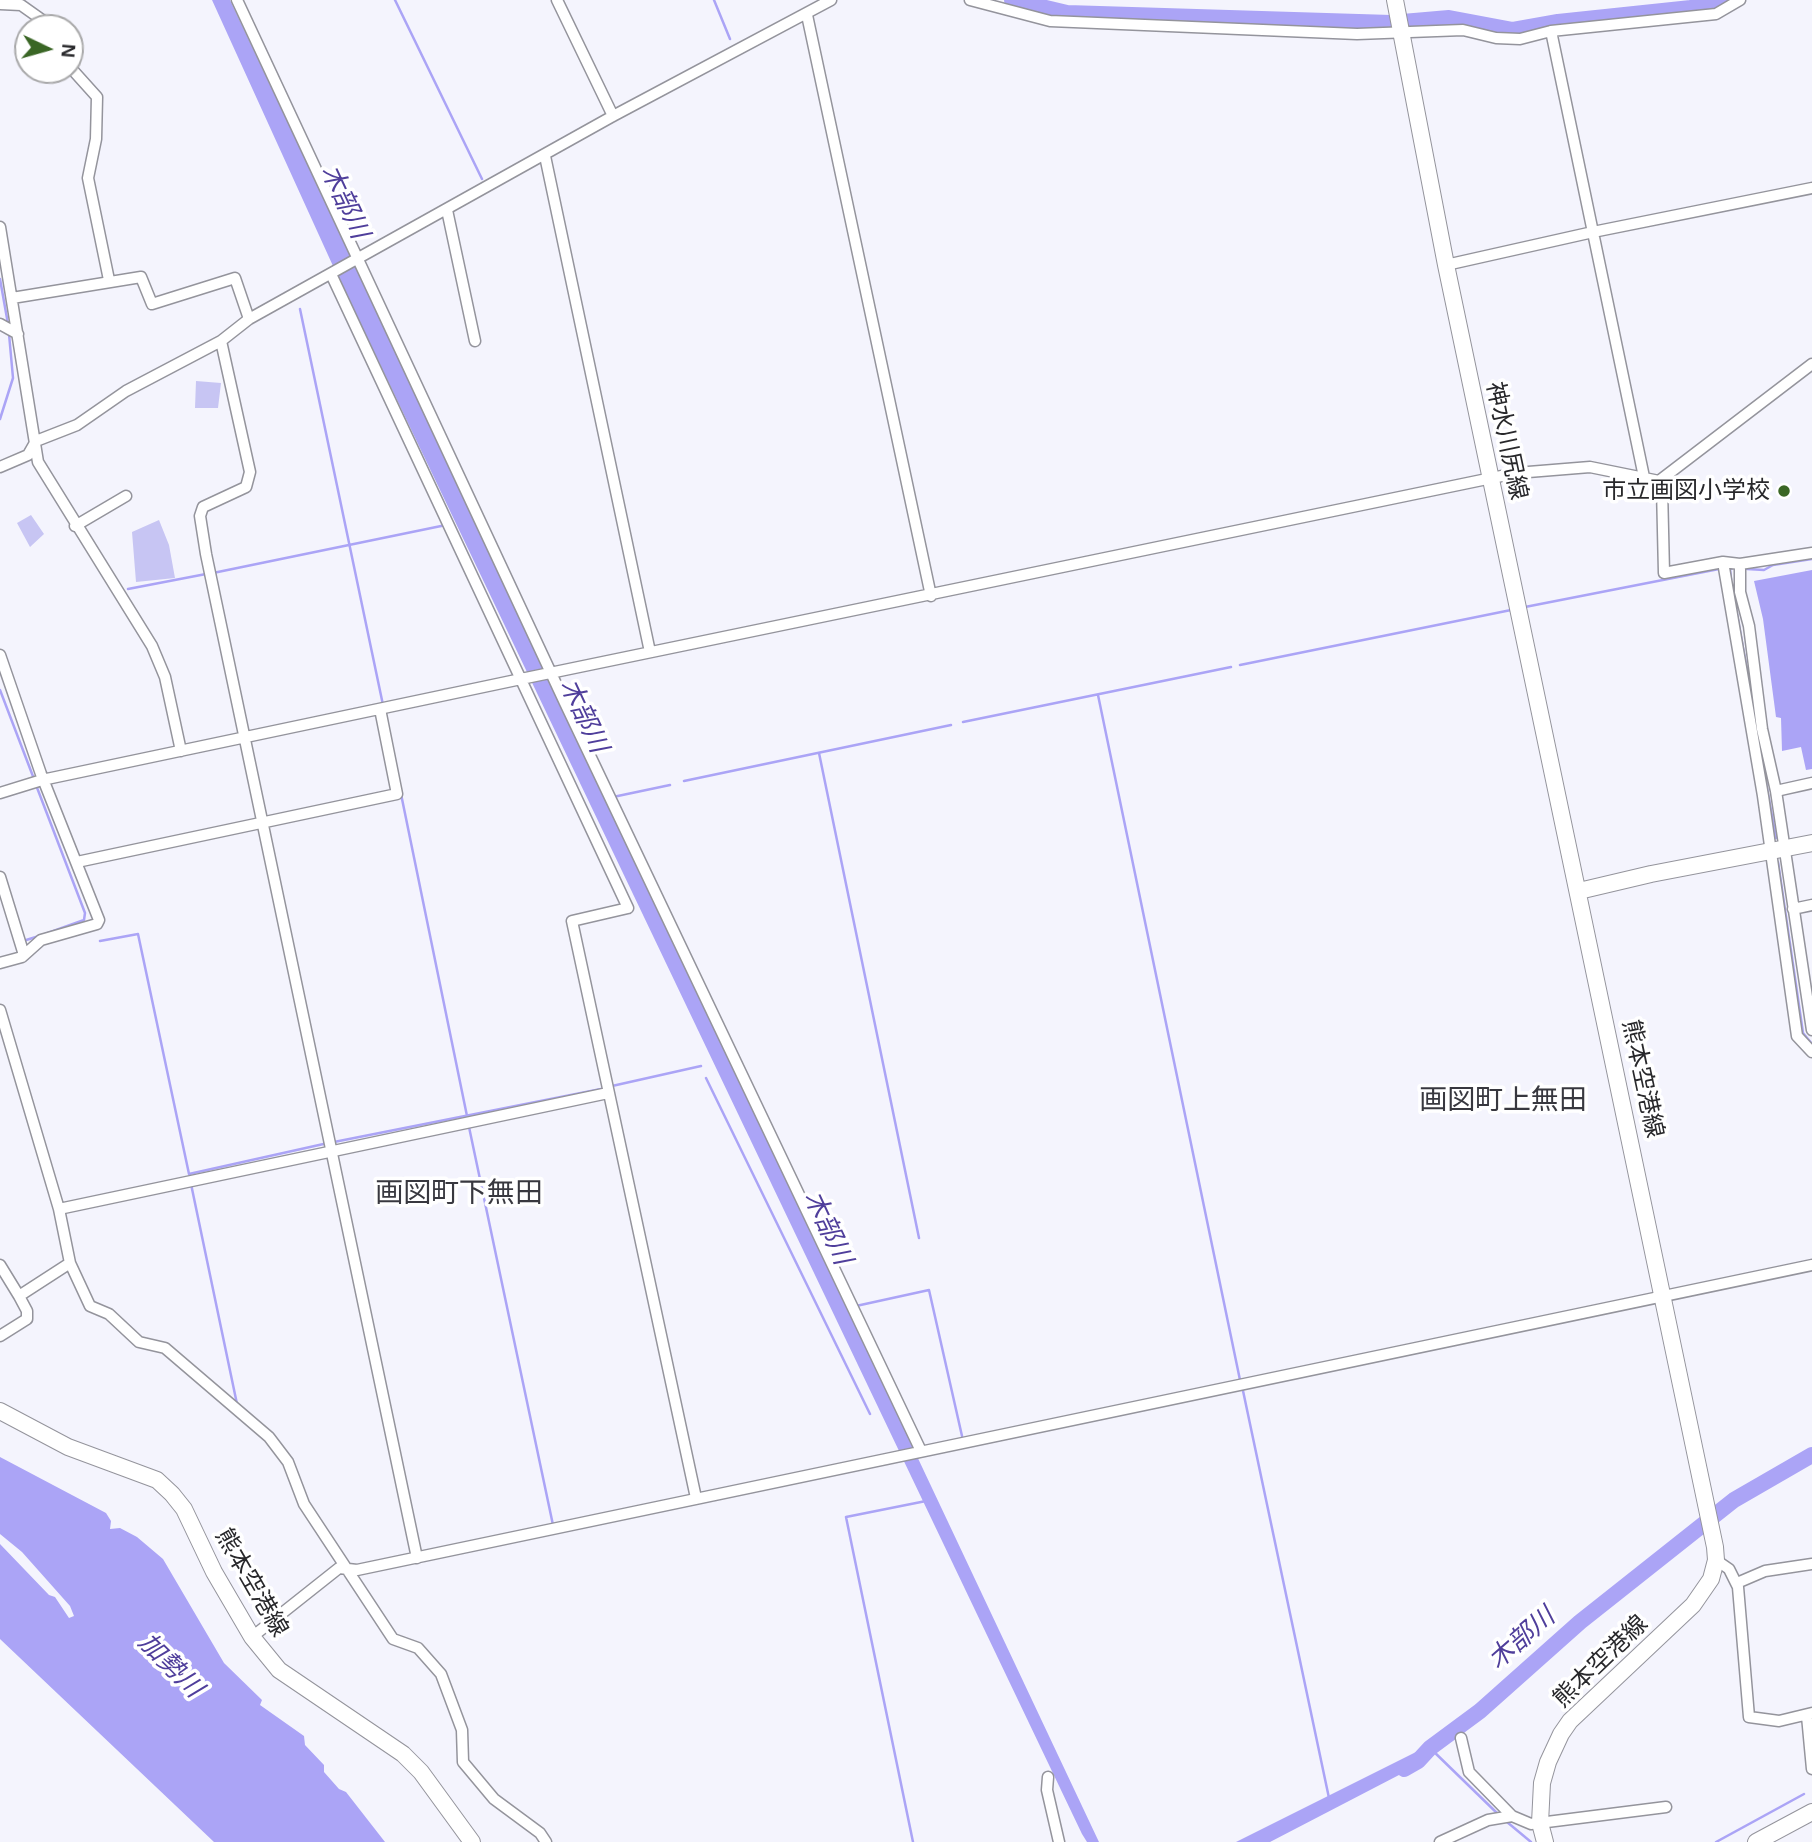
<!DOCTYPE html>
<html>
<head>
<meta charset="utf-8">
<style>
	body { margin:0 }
	#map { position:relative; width:1812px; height:1842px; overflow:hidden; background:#f4f4fd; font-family:Arial,sans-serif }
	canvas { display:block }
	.north { position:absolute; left:14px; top:14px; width:70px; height:70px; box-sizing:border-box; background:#fff; border:2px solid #a9a9aa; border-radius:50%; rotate:95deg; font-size:19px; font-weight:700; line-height:28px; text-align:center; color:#28282b }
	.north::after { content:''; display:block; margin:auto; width:24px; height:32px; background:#3a6625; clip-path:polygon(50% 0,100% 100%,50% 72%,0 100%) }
</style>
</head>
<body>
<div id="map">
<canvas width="1812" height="1842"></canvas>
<div class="north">N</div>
</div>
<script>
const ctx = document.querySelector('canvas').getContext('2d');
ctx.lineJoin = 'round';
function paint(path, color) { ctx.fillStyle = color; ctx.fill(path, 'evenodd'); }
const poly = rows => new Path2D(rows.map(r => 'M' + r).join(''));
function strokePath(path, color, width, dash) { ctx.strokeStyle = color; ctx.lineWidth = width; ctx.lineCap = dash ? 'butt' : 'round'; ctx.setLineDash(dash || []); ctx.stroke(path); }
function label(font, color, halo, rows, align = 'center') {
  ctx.font = font + ' Arial,"Noto Sans JP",sans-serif'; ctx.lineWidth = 7; ctx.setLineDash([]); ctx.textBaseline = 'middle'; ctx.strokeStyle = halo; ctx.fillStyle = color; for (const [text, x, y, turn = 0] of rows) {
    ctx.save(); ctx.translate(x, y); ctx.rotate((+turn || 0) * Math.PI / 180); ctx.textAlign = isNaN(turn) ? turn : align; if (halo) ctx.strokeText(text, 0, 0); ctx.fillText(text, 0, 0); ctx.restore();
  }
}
const green = poly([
	[196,381,221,383,218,408,195,408],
	[31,515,44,534,30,547,17,523],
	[159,520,169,545,175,578,136,582,132,532]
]);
const water = poly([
	[212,0,230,0,1099,1842,1087,1842,1082,1834,333,266],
	[1812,570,1812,769,1806,770,1801,747,1782,751,1781,718,1776,717,1763,619,1754,581],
	[0,1457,106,1513,111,1521,110,1529,120,1528,137,1537,163,1559,224,1663,262,1700,260,1705,304,1736,305,1745,324,1765,324,1772,339,1789,346,1792,385,1842,214,1842,0,1639,0,1544,49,1595,55,1597,69,1618,74,1616,70,1606,22,1552,0,1534],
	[1416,1752,1424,1762,1270,1842,1236,1842]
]);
const stream = poly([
	[395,0,482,179],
	[714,0,730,39],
	[0,279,8,324],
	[300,309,383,705],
	[0,419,13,378,9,334],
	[1747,569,1764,570,1773,565,1812,559],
	[213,573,446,525],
	[1731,580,1730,569,1733,568],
	[128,589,206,574],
	[1735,603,1748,676],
	[1525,607,1719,569],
	[1240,665,1511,610],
	[0,690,34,779],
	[1098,695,1240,1380],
	[963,722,1231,667],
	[819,753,919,1238],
	[684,781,951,725],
	[1766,783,1776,838],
	[36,785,85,913,84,920,45,934],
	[401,794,467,1116],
	[613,797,670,785],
	[1778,862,1803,1033,1812,1044],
	[23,941,39,936],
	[100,941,138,934,189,1174,328,1143],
	[706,1078,870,1414],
	[612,1086,701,1066],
	[469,1127,553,1525],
	[334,1142,606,1088],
	[191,1184,237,1404],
	[856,1306,929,1290,962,1436],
	[1242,1386,1329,1798],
	[1430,1748,1499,1815],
	[1507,1822,1531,1842],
	[913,1842,846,1517,926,1501],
	[1716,1842,1804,1794]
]);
const river = poly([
	[1012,0,1067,13,1391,23,1449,18,1513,30,1558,22,1691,8,1720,0],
	[1404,1769,1418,1761,1430,1748,1480,1711,1580,1622,1734,1500,1812,1455]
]);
const minor = poly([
	[237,0,565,703,921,1451],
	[557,0,613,116],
	[970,0,1050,21,1357,34,1463,30,1496,38,1520,39,1551,31,1716,14,1740,0],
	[0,4,21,5,45,22,48,28],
	[807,15,931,596],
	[1551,31,1644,477],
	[70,67,97,97,96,139,88,178,109,280],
	[545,156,650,652],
	[447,210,475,341],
	[0,227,38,462,152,646,165,677,181,751],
	[1446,265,1593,232,1812,188],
	[331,274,628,908,572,921,696,1498],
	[12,298,141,277,152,304,235,278,249,319],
	[0,324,18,334],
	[221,341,250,472,246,487,203,507,200,516,206,554,417,1558],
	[0,467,28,455,36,441,77,425,126,391,221,341,249,319,613,116,831,0],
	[1659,481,1662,488,1664,573,1723,562,1740,564,1812,553],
	[75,526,126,496],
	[1723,562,1763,796,1797,1036,1812,1052],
	[1740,564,1740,592,1749,626,1762,729,1776,791,1812,1030],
	[0,655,41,774,99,920,97,924,41,940,22,957,0,963],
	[1776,791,1812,783],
	[0,793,42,780,521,679,1516,473,1590,467,1659,481,1812,364],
	[77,862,397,794,380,709],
	[0,877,24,955],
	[1793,909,1812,905],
	[0,1010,59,1209,70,1263,90,1306,109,1314,139,1342,165,1348,269,1437,288,1462,304,1504,393,1639,418,1648,441,1674,462,1730,463,1762,494,1799,540,1833,546,1842],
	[59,1209,608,1093],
	[0,1265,19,1296],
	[0,1336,27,1319,27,1311,19,1296,70,1263],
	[1716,1560,1729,1569,1738,1587,1749,1717,1779,1721,1812,1713],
	[1737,1583,1765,1571,1812,1564],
	[252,1637,339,1568,357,1570,1812,1265],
	[1807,1716,1812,1769],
	[1461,1738,1469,1772,1512,1816,1531,1824,1666,1807],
	[1048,1777,1047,1790,1059,1842],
	[1440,1842,1488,1820,1512,1816]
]);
const secondary = poly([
	[1395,0,1446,265,1715,1547,1716,1560,1711,1579,1693,1605,1570,1721,1561,1734,1548,1762,1542,1783,1540,1823,1545,1842],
	[1579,891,1651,874,1812,843],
	[0,1411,68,1447,157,1480,172,1494,184,1509,214,1572,252,1637,279,1670,403,1754,421,1772,472,1842],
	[1756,1842,1812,1812]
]);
const markers = [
	[1784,491,7,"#3a6625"]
];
const streetNames = [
	["神水川尻線",1506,441,78],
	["熊本空港線",1642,1079,78],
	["熊本空港線",251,1583,60],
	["熊本空港線",1601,1662,-44]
];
const poiNames = [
	["市立画図小学校",1770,491]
];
const waterNames = [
	["木部川",344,202,65],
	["木部川",583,716,65],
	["木部川",827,1228,65],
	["木部川",1522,1639,-41],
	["加勢川",170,1666,45]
];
const quarterNames = [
	["画図町上無田",1503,1101],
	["画図町下無田",459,1194]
];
paint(green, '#c7c5f3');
paint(water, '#aba4f6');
strokePath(stream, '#aba4f6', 2.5);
strokePath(river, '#aba4f6', 16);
strokePath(minor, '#94949c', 13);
strokePath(secondary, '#94949c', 18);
strokePath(minor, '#fff', 10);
strokePath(secondary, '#fff', 16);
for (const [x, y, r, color] of markers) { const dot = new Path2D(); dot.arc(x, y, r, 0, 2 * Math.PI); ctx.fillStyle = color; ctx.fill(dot); strokePath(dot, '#fff', 2.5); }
label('24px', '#28282b', '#fff', streetNames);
label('24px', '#28282b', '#fff', poiNames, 'right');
label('italic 26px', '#4f3e9b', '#fff', waterNames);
label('28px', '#38383f', '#fff', quarterNames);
</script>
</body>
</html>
